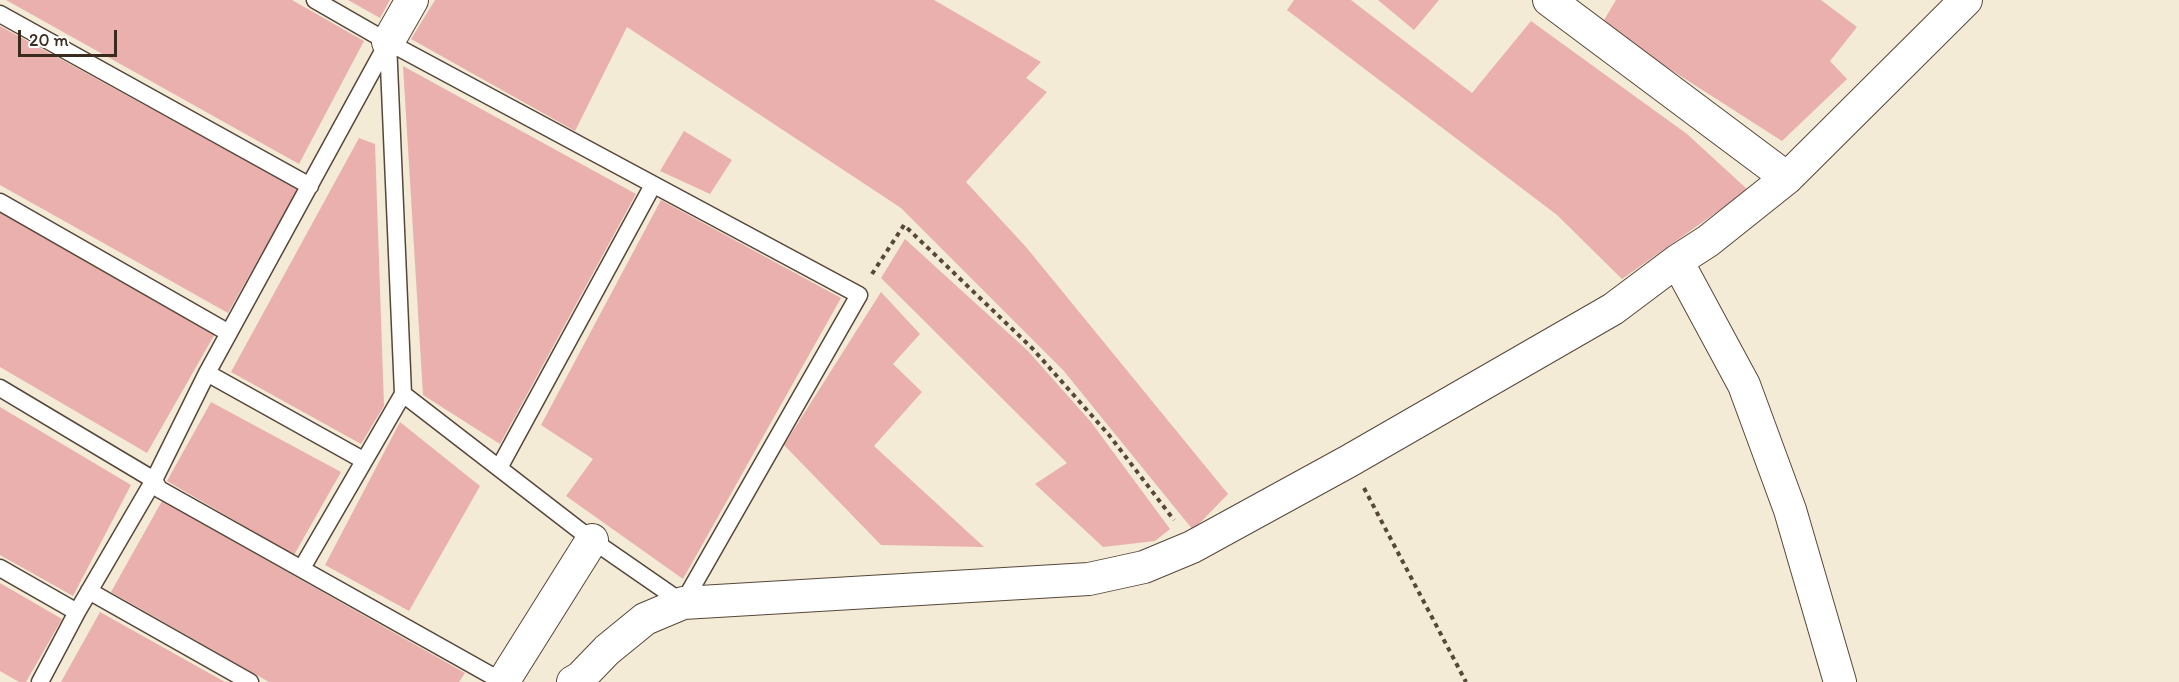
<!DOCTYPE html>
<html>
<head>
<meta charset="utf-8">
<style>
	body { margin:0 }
	#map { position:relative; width:2179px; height:682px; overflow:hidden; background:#f3ebd6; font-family:Itim,sans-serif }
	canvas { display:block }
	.scale { position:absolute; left:18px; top:30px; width:99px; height:27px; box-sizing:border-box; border:3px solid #3b2a1e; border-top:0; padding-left:8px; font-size:18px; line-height:21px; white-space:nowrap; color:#3b2a1e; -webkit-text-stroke:4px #fff; paint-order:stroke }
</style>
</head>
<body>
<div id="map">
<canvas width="2179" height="682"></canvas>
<div class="scale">20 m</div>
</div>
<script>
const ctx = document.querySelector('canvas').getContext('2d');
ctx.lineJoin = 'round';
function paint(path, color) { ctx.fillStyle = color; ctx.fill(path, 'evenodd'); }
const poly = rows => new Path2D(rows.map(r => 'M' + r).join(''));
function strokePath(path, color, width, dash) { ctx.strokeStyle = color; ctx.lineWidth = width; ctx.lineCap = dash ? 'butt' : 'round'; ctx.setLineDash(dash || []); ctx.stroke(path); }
const building = poly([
	[6,0,292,0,364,41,299,164],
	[348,0,390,0,380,18],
	[435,0,934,0,1041,62,1026,78,1047,92,966,182,1026,247,1228,494,1193,530,1063,370,901,208,627,27,575,131,411,39],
	[1294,0,1351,0,1472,93,1531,21,1687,134,1748,190,1622,279,1557,215,1287,10],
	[1378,0,1439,0,1414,30],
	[1616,0,1821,0,1857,27,1830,61,1847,79,1782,141,1601,25],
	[0,26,298,189,228,313,0,185],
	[403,66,636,194,500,444,423,395],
	[684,131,732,160,710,194,660,171],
	[359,138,375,144,384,406,361,444,231,372],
	[661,200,841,298,683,579,566,496,593,459,541,425],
	[0,211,216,332,147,453,0,367],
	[905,239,1028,351,1091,422,1170,529,1155,541,1103,547,1035,484,1067,463,881,278],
	[881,292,920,334,893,364,922,392,874,446,984,547,881,545,784,445],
	[211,402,341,472,294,555,167,481],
	[0,407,131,485,73,596,0,555],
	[400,422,480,486,409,611,325,565],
	[162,501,465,673,459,682,269,682,111,592],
	[0,583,62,619,26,682,19,682,0,671],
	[100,612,225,682,61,682]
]);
const path = poly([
	[872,274,904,225,1032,348,1109,435,1174,520],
	[1364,488,1466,682]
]);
const service = poly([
	[315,0,388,42,859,295,683,603,592,540,403,394,388,42],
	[0,14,310,186],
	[0,202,229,333],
	[207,373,363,460],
	[0,388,154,480,159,489,503,682],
	[499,468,653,185],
	[0,568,77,612],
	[302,568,403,394],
	[89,591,250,682],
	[40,682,77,612,154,480,207,373,388,42]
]);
const minor = poly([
	[1549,0,1787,178],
	[388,42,412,0],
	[1677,261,1744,385,1790,510,1840,682],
	[503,682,592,540],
	[573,682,580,678,607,650,645,619,683,603,1089,579,1144,567,1192,547,1349,461,1613,309,1677,261,1708,241,1787,178,1966,0]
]);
paint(building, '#eab0ad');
strokePath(service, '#57473a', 19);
strokePath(minor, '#57473a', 34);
strokePath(path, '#57473a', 4, [4.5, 4.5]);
strokePath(service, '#fff', 16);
strokePath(minor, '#fff', 32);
</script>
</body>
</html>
